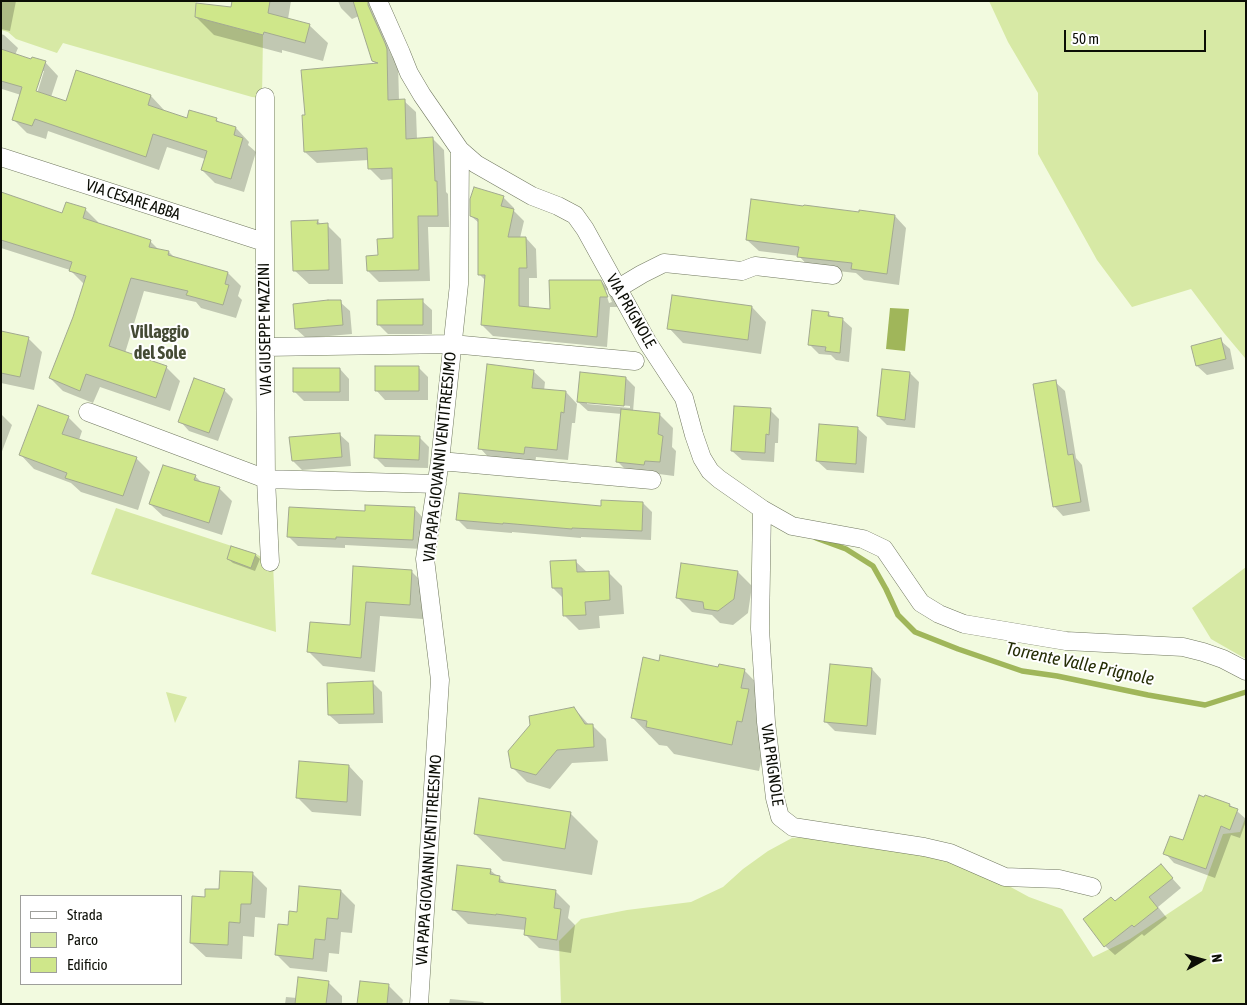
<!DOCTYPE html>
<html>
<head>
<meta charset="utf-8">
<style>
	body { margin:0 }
	#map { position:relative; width:1247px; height:1005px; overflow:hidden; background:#f2fadf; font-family:"Asap Condensed",sans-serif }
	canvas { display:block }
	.frame { position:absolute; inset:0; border:2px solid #0c0e06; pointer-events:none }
	.legend { position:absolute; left:20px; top:895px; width:162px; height:90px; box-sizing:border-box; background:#fff; border:1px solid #9e9f9b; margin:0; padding:6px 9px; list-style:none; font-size:15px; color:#0c0e06 }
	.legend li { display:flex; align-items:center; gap:10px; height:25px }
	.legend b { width:25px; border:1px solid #9e9f9b }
	.north { position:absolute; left:1177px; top:935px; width:50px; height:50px; -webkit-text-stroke:4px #fff; paint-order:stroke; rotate:83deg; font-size:14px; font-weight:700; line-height:20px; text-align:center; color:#0c0e06 }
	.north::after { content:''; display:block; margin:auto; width:18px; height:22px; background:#0c0e06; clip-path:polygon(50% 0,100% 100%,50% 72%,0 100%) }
	.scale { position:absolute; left:1064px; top:30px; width:142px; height:22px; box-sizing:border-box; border:2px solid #0c0e06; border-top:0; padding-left:6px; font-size:15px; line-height:18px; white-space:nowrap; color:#0c0e06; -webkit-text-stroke:4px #fff; paint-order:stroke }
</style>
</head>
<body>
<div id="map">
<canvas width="1247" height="1005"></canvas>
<div class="frame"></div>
<ul class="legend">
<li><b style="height:6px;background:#fff"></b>Strada</li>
<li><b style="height:14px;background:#d7e9a5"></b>Parco</li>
<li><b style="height:14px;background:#cfe78a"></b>Edificio</li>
</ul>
<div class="north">N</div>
<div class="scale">50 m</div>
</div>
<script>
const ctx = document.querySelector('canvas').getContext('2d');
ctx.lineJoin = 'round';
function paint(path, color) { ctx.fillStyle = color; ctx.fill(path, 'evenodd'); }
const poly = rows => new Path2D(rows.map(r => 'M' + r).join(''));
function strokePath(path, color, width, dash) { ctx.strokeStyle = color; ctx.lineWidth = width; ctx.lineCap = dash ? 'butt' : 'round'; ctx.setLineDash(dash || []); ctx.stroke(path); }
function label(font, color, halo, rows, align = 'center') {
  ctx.font = font + ' "Asap Condensed",sans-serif'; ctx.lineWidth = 4; ctx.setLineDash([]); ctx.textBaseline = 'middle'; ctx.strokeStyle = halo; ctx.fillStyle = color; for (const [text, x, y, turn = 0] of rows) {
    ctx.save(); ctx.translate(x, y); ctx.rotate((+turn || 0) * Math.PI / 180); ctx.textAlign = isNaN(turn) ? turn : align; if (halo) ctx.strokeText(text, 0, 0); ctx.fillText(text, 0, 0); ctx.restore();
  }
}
const green = poly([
	[1,1,196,1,195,17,263,35,262,98,252,97,63,43,57,53,16,39,8,32,1,30],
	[989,1,1246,1,1246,358,1245,358,1224,333,1191,289,1132,307,1097,260,1038,154,1038,93,1008,42],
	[116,508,256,554,273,563,276,632,91,574],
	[1246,567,1246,659,1211,639,1192,608],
	[166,692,187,697,175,723],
	[1246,816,1246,1004,561,1004,559,941,581,919,627,910,691,902,723,887,743,869,768,851,792,838,818,837,942,855,985,873,1029,897,1062,909,1093,957,1130,939,1202,891,1223,834,1240,832]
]);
const water = poly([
	[890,308,909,309,905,351,886,349]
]);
const shadow = poly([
	[1,1,16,1,10,31,1,29],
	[233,1,291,1,288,19,309,25,328,43,323,61,282,50,282,53,214,35,196,17,232,9],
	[338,1,374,1,398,62,399,101,404,101,416,112,417,139,432,138,444,150,446,192,448,194,449,227,428,227,430,281,379,282,368,271,394,239,393,179,381,180,370,169,369,160,317,163,305,152,307,116,377,64,373,61,359,16,352,19,341,8],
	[1,34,4,35,18,48,15,55,32,61,45,62,58,76,51,97,67,102,77,72,151,96,164,110,164,111,188,120,216,119,221,124,236,128,249,142,248,145,256,152,244,192,215,183,202,170,205,159,167,147,159,170,48,131,46,139,27,133,13,119,21,95,2,89,1,93],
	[41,71,44,71,36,97,33,96],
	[1,194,63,214,85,209,98,222,98,224,150,241,160,251,169,252,175,258,228,273,241,286,238,296,242,300,236,318,201,308,196,302,144,291,125,353,166,367,180,381,170,411,100,387,93,403,63,391,50,378,74,317,85,285,70,270,1,248],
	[503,197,514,208,513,210,524,221,520,238,526,238,536,249,537,278,529,278,529,308,551,310,601,281,612,292,618,307,610,307,607,347,493,336,482,325,486,281,480,275,479,223,471,216],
	[605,290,607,290,612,302,609,303],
	[860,211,895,216,906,228,899,285,864,280,856,273,810,268,799,256,759,251,747,240,860,213],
	[318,221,321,225,327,225,341,239,343,284,309,284,294,270],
	[422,301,432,310,432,334,388,334,378,324],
	[340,302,350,311,352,334,306,338,296,329],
	[752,307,766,322,761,354,683,343,669,328],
	[828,313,833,318,842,319,852,328,849,362,836,360,831,355,819,354,810,345],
	[1,333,28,338,42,352,34,390,1,383],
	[1220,340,1230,349,1234,369,1207,375,1197,366,1192,347],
	[419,368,428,377,428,400,385,400,376,390],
	[340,369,349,379,349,401,304,401,294,391],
	[533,371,545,382,544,391,566,392,577,404,575,423,572,423,568,460,536,457,535,465,491,460,480,448],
	[910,373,919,382,915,428,887,425,878,416],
	[626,378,635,387,633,412,659,414,673,428,672,447,676,451,674,476,659,474,658,479,632,476,618,462,622,414,588,411,578,402],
	[587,402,630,406,630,408,587,404],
	[1055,382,1065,391,1076,458,1082,465,1090,511,1063,516,1054,506],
	[224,390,233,399,218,441,189,431,180,421],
	[770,410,779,419,778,443,775,443,774,462,742,460,732,451],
	[1,414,12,425,1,454],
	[68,417,82,431,79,440,136,458,150,472,138,510,81,492,71,483,34,469,20,454],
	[857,428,867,437,864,473,827,470,817,461],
	[339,434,349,443,351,466,302,470,293,461],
	[419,437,429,447,428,468,385,467,376,458],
	[195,476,202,483,219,488,232,501,222,535,163,516,150,504],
	[643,503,652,512,651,540,581,537,581,538,512,532,512,533,467,529,457,519,602,508],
	[414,508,423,518,422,549,345,545,345,548,298,546,288,536,366,513],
	[255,555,260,559,255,571,233,563,228,559],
	[575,561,588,573,608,572,622,586,624,614,599,616,600,628,579,630,564,615,563,598,553,588],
	[354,568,411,571,425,585,423,619,380,616,375,672,323,666,309,652,351,627],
	[738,572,752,586,748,613,733,625,720,623,712,615,692,612,677,597],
	[719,669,744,670,771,698,769,711,775,718,769,749,764,748,759,771,674,754,667,746,659,745,632,717],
	[872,669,881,679,876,735,835,731,826,722],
	[372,682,382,692,383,723,339,724,329,715],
	[574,708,589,725,592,725,606,739,608,761,572,763,550,789,527,782,512,767],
	[349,766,363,781,361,816,312,812,298,798],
	[1230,805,1246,819,1246,821,1240,838,1231,835,1215,878,1174,863,1165,853,1183,842],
	[570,813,598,841,592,875,503,861,475,834],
	[1161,866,1181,888,1158,907,1167,918,1144,936,1142,934,1115,955,1105,946,1115,902],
	[490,870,507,884,556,892,570,906,568,918,575,925,571,953,539,948,525,934,526,930,468,924,454,910],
	[253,874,267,888,265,918,255,917,254,937,243,936,242,959,206,957,191,943,206,898],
	[341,891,355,905,352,933,341,932,339,954,329,953,327,972,290,968,276,954,289,926,298,913],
	[328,982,342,996,342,1004,285,1004,286,997,297,998],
	[388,985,403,1000,402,1004,359,1004],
	[450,999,483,1002,485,1004,449,1004]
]);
const stream = poly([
	[816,538,846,549,873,566,886,589,898,615,915,632,958,649,1022,671,1057,676,1148,695,1205,705,1246,692]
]);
const building = poly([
	[232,1,270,1,268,13,310,24,305,43,264,32,263,35,195,17,196,3,231,7,232,1],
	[353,1,368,1,368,5,385,43,387,49,388,100,405,99,406,139,433,137,435,181,437,181,438,216,418,216,419,270,367,271,366,256,378,255,377,239,393,238,392,168,368,169,367,148,304,152,302,115,305,115,301,70,378,63,372,61,353,1],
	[1,49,31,59,32,57,46,61,36,91,66,101,76,70,151,95,148,105,187,118,189,110,217,118,216,121,236,127,234,135,243,138,231,179,201,170,207,151,153,134,146,157,35,119,32,126,12,120,22,87,1,81,1,49],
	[474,187,504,196,501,206,514,209,508,237,526,237,527,268,519,268,519,306,550,309,549,280,601,280,608,297,600,297,597,337,481,325,485,275,478,275,478,219,470,216,470,199,474,187],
	[1,192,62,213,66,202,86,208,83,218,151,240,149,247,169,251,168,255,228,272,225,284,229,285,223,305,186,295,188,291,131,278,109,346,167,366,156,398,86,374,80,391,49,378,73,317,86,276,69,271,72,262,1,240,1,192],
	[751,199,803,206,804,205,859,212,859,210,895,215,887,274,851,269,852,263,797,257,799,247,746,240,751,199],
	[318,220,317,224,328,223,329,270,293,271,291,221,318,220],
	[672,295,752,306,748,340,667,329,672,295],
	[423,299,423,325,377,325,377,300,423,299],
	[328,300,341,300,343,325,295,329,293,304,328,300],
	[812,310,829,312,828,316,843,318,840,353,825,351,826,347,808,345,812,310],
	[1,331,29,337,20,377,1,373,1,331],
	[1221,338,1226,359,1196,366,1191,346,1221,338],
	[487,364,534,370,532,388,566,391,564,413,561,412,557,450,525,447,524,454,478,449,487,364],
	[375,366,419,366,419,391,375,391,375,366],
	[293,368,340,368,340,392,293,392,293,368],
	[882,369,910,372,905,420,877,416,882,369],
	[580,372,626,377,624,406,577,402,580,372],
	[194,378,225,389,209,433,178,422,194,378],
	[1056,380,1068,455,1073,454,1081,502,1053,507,1033,384,1056,380],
	[38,405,69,416,62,434,137,457,123,496,65,478,67,473,19,455,38,405],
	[734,406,771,408,769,435,766,434,765,453,731,451,734,406],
	[621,409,660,413,658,434,663,436,660,462,645,461,644,465,616,462,621,409],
	[819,424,858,427,856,464,816,461,819,424],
	[340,433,342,457,292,461,289,437,340,433],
	[375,435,420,436,419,460,374,458,375,435],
	[163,465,196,475,194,480,220,487,209,523,149,504,163,465],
	[459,493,601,506,601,500,643,502,642,531,572,528,572,529,503,523,503,524,456,520,459,493],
	[365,505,415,507,413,540,336,537,336,539,287,537,289,507,365,511,365,505],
	[231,546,256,554,251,568,227,559,231,546],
	[576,560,577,572,609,571,610,600,585,602,586,615,563,616,562,588,552,588,550,561,576,560],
	[681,563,738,571,734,599,718,611,704,609,703,602,676,598,681,563],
	[353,566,412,570,410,605,366,602,361,658,307,652,310,622,350,625,353,566],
	[660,655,718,667,719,664,745,669,741,688,749,689,742,722,737,721,732,745,646,727,647,721,631,718,643,657,659,661,660,655],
	[830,664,872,668,867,726,824,722,830,664],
	[373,681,374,714,328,715,327,683,373,681],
	[574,707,585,724,593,724,594,747,557,750,536,775,511,768,508,751,530,725,529,716,574,707],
	[299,761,349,765,347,802,296,798,299,761],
	[1199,795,1204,797,1205,795,1230,804,1229,806,1238,809,1230,830,1221,826,1206,869,1163,854,1170,836,1183,840,1199,795],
	[479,798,571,812,565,849,474,834,479,798],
	[1161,864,1173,878,1149,897,1158,908,1134,927,1132,925,1104,947,1083,919,1111,897,1115,901,1161,864],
	[457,865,491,869,490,874,500,876,499,882,556,890,554,908,561,909,557,940,524,935,526,918,496,914,496,915,452,910,457,865],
	[220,871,253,872,251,904,241,904,240,923,229,922,228,945,190,943,192,896,205,897,205,889,219,889,220,871],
	[299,886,341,890,338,919,327,918,325,940,315,939,313,959,275,955,278,924,288,925,289,911,297,912,299,886],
	[298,977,329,981,326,1004,295,1004,298,977],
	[360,981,389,984,387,1004,357,1004,360,981]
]);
const street = poly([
	[378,1,401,53,409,73,422,95,460,150,476,164,532,196,558,206,575,215,585,229,648,343,684,398,694,435,702,458,710,471,719,479,762,509,792,526,863,539,884,549,921,603,939,614,964,624,1066,641,1183,647,1203,652,1223,659,1246,671],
	[265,97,265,347,266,479,270,562],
	[1,157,264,242],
	[617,289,642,274,664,263,742,271,755,266,833,275],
	[265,347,452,344,635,361],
	[88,412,266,479,437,484],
	[440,461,652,480],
	[762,509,760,629,766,722,775,798,780,817,793,827,924,847,950,853,1005,877,1059,879,1092,887],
	[419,1004,440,680,425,559,440,461,459,284,460,150]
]);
const streetNames = [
	["VIA CESARE ABBA",133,200,18],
	["VIA PRIGNOLE",631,311,60],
	["VIA GIUSEPPE MAZZINI",265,329,-91],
	["VIA PAPA GIOVANNI VENTITREESIMO",440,457,-84],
	["VIA PRIGNOLE",772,765,82],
	["VIA PAPA GIOVANNI VENTITREESIMO",429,860,-86]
];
const neighbourhoodNames = [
	["Villaggio",160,332],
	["del Sole",160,353]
];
const waterNames = [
	["Torrente Valle Prignole",1080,664,12]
];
paint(green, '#d7e9a5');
paint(water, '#a0b65a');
paint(shadow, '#0003');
strokePath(stream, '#a0b65a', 5.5);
paint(building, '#cfe78a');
strokePath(building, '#a2a990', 1);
strokePath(street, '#717860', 19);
strokePath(street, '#fff', 18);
label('16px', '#0c0e06', '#fff', streetNames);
label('bold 18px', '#444a34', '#fff', neighbourhoodNames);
label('italic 18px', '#262e06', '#fff', waterNames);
</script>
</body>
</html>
